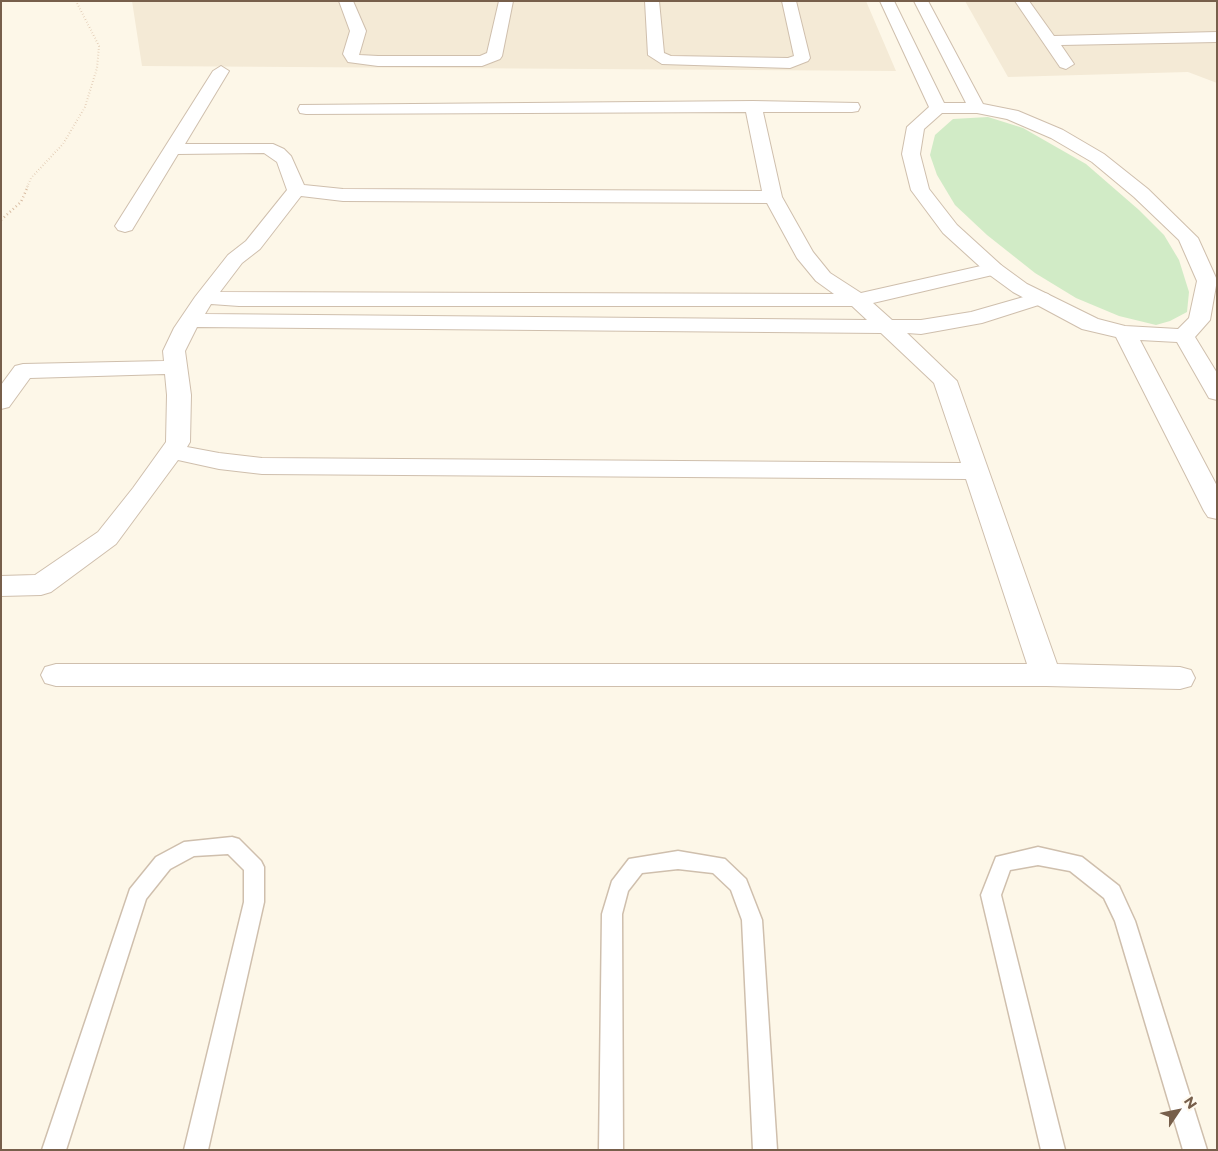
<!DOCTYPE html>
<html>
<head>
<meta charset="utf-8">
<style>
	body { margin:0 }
	#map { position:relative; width:1218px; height:1151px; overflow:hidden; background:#fdf7e8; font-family:Montserrat,sans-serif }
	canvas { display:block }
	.frame { position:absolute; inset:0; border:2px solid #775f4b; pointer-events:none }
	.north { position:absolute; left:1153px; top:1086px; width:50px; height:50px; -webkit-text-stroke:4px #fffaef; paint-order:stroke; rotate:56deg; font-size:14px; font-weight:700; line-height:20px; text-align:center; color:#775f4b }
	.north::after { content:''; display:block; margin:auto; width:18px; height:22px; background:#775f4b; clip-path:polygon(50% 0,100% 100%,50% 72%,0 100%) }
</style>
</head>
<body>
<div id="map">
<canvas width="1218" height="1151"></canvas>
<div class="frame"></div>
<div class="north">N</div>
</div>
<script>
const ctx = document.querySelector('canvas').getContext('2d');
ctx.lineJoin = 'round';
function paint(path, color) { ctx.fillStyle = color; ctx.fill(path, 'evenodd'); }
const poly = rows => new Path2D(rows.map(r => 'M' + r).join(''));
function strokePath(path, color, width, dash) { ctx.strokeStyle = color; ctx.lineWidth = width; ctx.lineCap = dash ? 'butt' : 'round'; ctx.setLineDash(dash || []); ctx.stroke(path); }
const residential = poly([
	[132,1,866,1,896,71,142,66],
	[965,1,1217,1,1217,83,1188,72,1008,77]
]);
const green = poly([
	[988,117,1023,128,1086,164,1139,210,1164,235,1179,260,1189,292,1187,312,1170,321,1156,325,1119,316,1076,298,1035,273,987,235,955,205,937,175,930,155,935,135,953,119]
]);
const pathFar1 = poly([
	[27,187,31,178,63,144,85,107,97,68,99,46,76,1]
]);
const path = poly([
	[1,220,21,202,28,186]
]);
const service = poly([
	[232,837,239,839,261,861,264,867,264,902,208,1150,184,1150,244,902,244,870,228,854,194,856,170,869,146,899,66,1150,42,1150,130,889,156,857,184,842,232,837],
	[1038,847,1082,857,1119,886,1135,921,1207,1150,1183,1150,1115,921,1104,898,1070,871,1038,865,1010,870,1001,895,1065,1150,1041,1150,981,895,996,857,1038,847],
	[678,851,725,859,746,879,762,920,777,1150,753,1150,742,920,731,890,713,873,678,869,642,873,628,891,622,914,623,1150,599,1150,602,914,612,881,629,859,678,851]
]);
const minor = poly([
	[339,1,353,1,366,31,359,55,378,56,480,56,487,53,499,1,513,1,502,56,500,59,482,66,378,66,348,62,343,54,350,31,339,1],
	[645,1,659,1,664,53,671,56,788,58,794,56,782,1,796,1,810,58,808,61,790,68,662,64,648,55,645,1],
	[1015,1,1029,1,1054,36,1217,32,1217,42,1061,45,1074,64,1066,69,1060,67,1015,1],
	[221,66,229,71,185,144,273,144,284,149,291,156,304,185,343,189,762,191,746,112,306,114,300,113,298,109,300,105,753,101,858,103,860,107,858,111,852,112,763,112,782,197,813,252,830,273,861,293,994,263,1001,265,1004,269,1001,273,873,303,892,320,921,320,971,312,1041,292,1048,294,1052,298,1048,302,982,323,921,334,907,333,957,381,1057,664,1180,667,1191,670,1195,678,1191,686,1180,689,1046,686,56,686,45,683,41,675,45,667,56,664,1027,664,966,479,262,474,219,469,178,460,116,544,51,592,41,595,1,596,1,576,35,575,98,532,133,488,166,442,167,395,165,374,30,378,9,407,1,409,1,385,15,366,23,364,164,361,163,351,174,328,195,297,228,255,246,241,287,190,277,162,264,153,178,154,132,230,125,232,118,230,115,226,213,71,221,66],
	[301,196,343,201,767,203,797,258,816,281,834,294,220,292,242,263,260,249,301,196],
	[211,304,239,306,852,306,867,320,205,314,211,304],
	[197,327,881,333,934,383,961,463,262,458,219,453,187,447,190,442,191,395,185,351,197,327]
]);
const tertiary = poly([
	[880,1,894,1,944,103,966,103,914,1,928,1,983,104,1018,111,1063,130,1104,154,1148,189,1198,238,1217,280,1210,320,1195,337,1217,373,1217,400,1209,398,1177,342,1140,340,1217,486,1217,519,1208,517,1204,511,1116,337,1082,329,1013,292,987,273,943,233,911,190,902,154,907,127,929,107,880,1],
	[942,113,977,113,1007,119,1051,138,1092,162,1134,197,1179,240,1197,281,1189,318,1178,329,1125,326,1098,319,1027,284,1001,265,957,225,929,189,920,154,924,129,942,113]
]);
paint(residential, '#f4ead6');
paint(green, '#d1ebc6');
strokePath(service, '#cfbfad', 3);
strokePath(minor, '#cfbfad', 2);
strokePath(tertiary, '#cfbfad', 2);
strokePath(pathFar1, '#d8bca2', 2, [0.5, 2.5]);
strokePath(path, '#d8bca2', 2.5, [1, 3]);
paint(service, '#fff');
paint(minor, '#fff');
paint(tertiary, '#fff');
</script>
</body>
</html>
